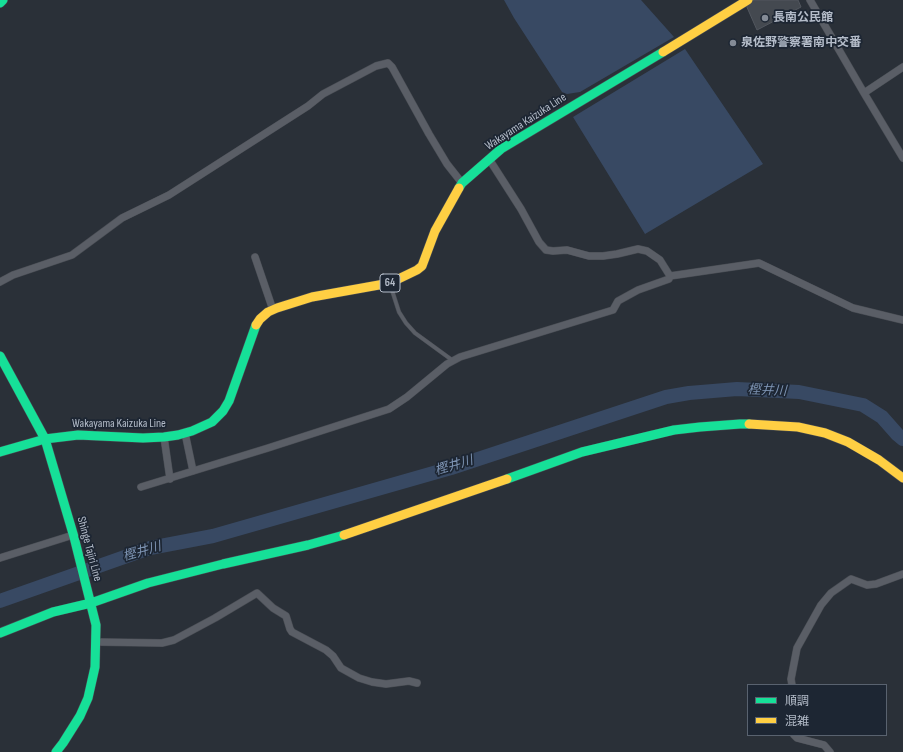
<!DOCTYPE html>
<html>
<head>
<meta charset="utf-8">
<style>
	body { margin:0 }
	#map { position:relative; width:903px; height:752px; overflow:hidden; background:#2a3038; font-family:"Sofia Sans Condensed","Noto Sans JP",sans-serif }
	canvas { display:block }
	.legend { position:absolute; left:747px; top:684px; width:140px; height:52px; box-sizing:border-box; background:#1d2633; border:1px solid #59626f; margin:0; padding:5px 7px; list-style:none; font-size:12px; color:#b4bcc9 }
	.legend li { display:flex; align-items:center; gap:8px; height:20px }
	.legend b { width:20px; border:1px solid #59626f }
</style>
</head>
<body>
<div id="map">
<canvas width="903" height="752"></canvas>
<ul class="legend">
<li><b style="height:5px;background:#16e098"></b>順調</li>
<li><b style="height:5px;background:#ffcf43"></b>混雑</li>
</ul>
</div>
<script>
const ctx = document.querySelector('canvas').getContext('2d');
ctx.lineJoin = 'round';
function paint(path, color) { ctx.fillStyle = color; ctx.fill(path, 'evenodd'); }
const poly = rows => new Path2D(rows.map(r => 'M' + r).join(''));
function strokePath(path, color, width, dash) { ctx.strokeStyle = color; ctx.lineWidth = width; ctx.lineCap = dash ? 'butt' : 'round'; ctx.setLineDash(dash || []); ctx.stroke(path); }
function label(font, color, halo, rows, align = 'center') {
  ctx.font = font + ' "Sofia Sans Condensed","Noto Sans JP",sans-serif'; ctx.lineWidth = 3.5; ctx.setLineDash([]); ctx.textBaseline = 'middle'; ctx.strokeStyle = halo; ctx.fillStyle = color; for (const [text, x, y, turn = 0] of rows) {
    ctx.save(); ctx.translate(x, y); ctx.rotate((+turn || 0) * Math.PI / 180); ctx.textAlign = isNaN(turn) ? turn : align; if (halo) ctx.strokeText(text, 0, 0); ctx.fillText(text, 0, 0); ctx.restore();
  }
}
const water = poly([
	[504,0,641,0,674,37,580,92,567,94,562,92,514,18],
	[685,49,763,164,645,234,573,117]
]);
const river = poly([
	[0,601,150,548,213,536,451,468,666,397,689,393,737,389,799,392,863,405,882,417,897,434,903,439]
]);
const building = poly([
	[754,0,798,0,801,7,757,30,746,5,754,0]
]);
const lane = poly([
	[390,284,399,312,406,323,415,333,452,360]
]);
const street = poly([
	[810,0,864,93,903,158],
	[864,93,903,67],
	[489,159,521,209,539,242,546,250,553,251,567,250,589,256,603,256,617,254,638,249,647,251,660,260,670,276,759,263,853,308,903,320],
	[255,257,273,310],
	[0,282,13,275,72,255,122,218,169,195,308,106,323,94,376,66,388,63,392,67,429,134,447,164,462,183],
	[185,433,193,471],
	[164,437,170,479],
	[141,487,268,448,389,409,407,397,447,364,460,357,613,310,618,301,638,290,669,279,670,276],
	[0,558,73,535],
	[97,642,162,643,174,640,215,618,257,593,273,608,286,616,290,629,292,632,326,650,333,656,341,668,359,678,372,682,386,684,409,681,417,683],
	[792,685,791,679,797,648,821,605,831,593,851,579,867,585,876,584,903,574],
	[794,735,797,738,824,745,830,752]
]);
const fast = poly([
	[0,3,3,0],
	[459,188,462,183,501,149,663,52],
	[0,356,45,439,74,537,96,625,95,667,88,698,80,716,63,743,56,752],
	[0,452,45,439,78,435,143,438,164,437,178,435,192,431,212,422,223,411,229,401,256,325],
	[507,479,582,452,674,430,700,427,740,424,749,424],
	[0,633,53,612,91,603,148,583,223,564,308,545,344,535]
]);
const slow = poly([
	[663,52,748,0],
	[256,325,260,319,268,312,277,308,312,297,390,283,417,270,422,266,435,231,459,188],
	[749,424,798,427,825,433,848,442,879,460,903,478],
	[344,535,507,479]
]);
const markers = [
	[765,18,4,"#848b96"],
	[733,43,4,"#848b96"]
];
const shields = [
	[390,283,20]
];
const shieldNames = [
	["64",390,283]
];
const poiNames = [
	["長南公民館",773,18],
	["泉佐野警察署南中交番",741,43]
];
const streetNames = [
	["Wakayama Kaizuka Line",526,122,-33],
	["Wakayama Kaizuka Line",119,424],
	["Shinge Tajiri Line",89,549,75]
];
const waterNames = [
	["樫井川",767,391,2],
	["樫井川",454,466,-17],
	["樫井川",142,552,-16]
];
paint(water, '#384963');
strokePath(river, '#384963', 14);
paint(building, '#444950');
strokePath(building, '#52575f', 1);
strokePath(lane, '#484c53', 4.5);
strokePath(street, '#484c53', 8);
strokePath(fast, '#484c53', 10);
strokePath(slow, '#484c53', 10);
strokePath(lane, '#5a5e66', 3.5);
strokePath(street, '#5a5e66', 7);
strokePath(fast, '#16e098', 9);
strokePath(slow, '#ffcf43', 9);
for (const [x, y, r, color] of markers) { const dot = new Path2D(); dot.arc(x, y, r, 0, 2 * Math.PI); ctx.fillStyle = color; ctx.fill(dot); strokePath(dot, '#1d2633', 1.5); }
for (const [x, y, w] of shields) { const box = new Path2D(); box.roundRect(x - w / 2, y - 9, w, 18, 3); ctx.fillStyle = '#1d2633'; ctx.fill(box); strokePath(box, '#b4bcc9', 1); }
label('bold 11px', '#b4bcc9', null, shieldNames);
label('bold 12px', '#b4bcc9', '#1d2633', poiNames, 'left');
label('12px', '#b4bcc9', '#1d2633', streetNames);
label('italic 13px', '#7c92b1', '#1d2633', waterNames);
</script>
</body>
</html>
